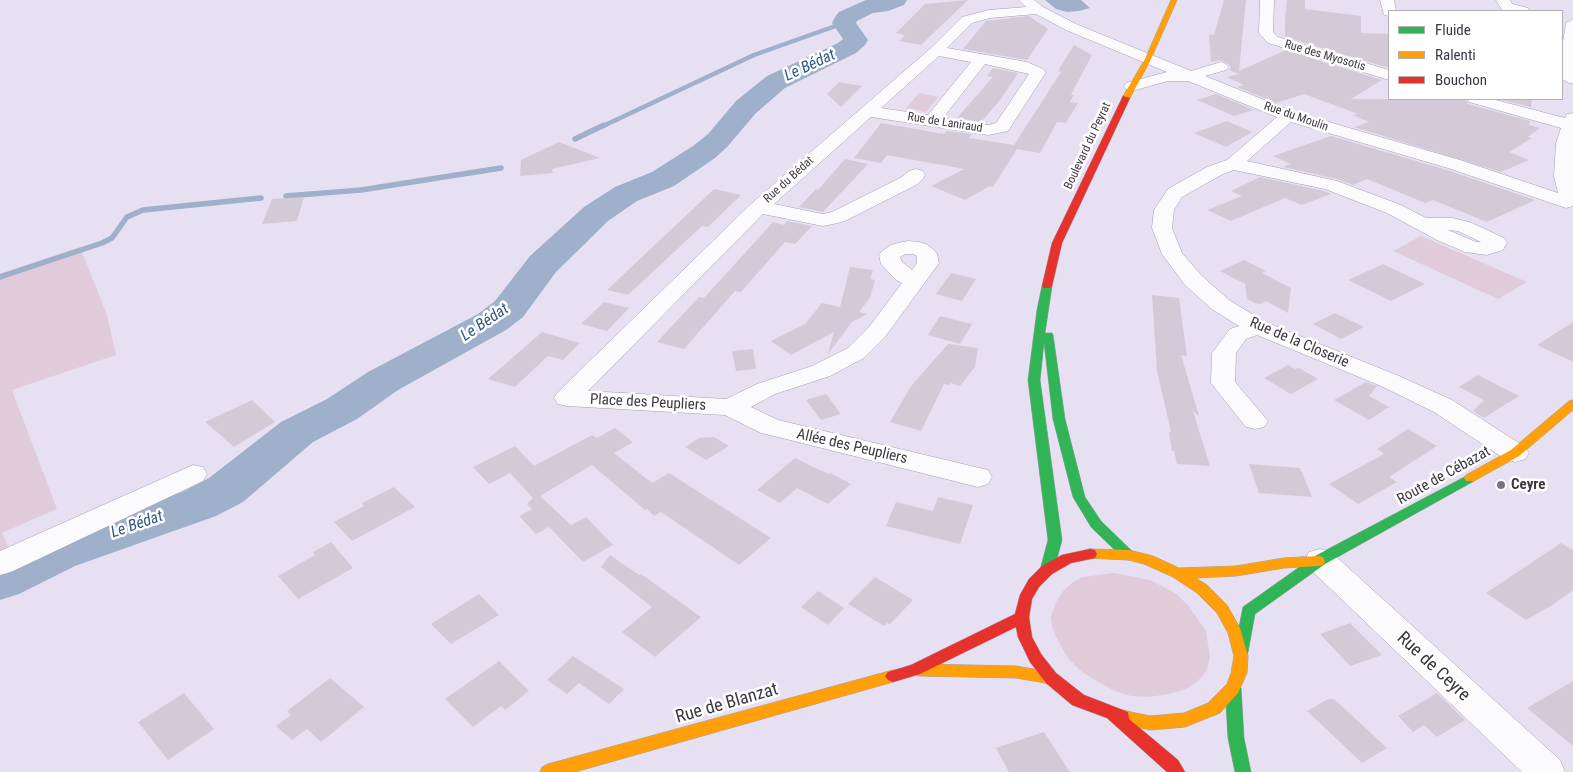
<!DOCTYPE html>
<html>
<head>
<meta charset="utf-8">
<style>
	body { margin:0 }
	#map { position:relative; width:1573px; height:772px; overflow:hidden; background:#e7e0f3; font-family:"Roboto Condensed",sans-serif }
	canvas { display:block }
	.legend { position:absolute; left:1388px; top:10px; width:175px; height:90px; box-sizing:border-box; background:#fff; border:1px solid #b1afb5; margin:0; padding:6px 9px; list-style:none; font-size:15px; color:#3c3745 }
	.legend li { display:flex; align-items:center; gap:10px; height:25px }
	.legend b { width:25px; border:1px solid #b1afb5 }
</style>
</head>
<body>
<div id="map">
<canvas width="1573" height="772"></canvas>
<ul class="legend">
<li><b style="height:6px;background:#30b455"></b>Fluide</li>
<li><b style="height:6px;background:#ff9f0a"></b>Ralenti</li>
<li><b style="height:6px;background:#e5322d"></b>Bouchon</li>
</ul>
</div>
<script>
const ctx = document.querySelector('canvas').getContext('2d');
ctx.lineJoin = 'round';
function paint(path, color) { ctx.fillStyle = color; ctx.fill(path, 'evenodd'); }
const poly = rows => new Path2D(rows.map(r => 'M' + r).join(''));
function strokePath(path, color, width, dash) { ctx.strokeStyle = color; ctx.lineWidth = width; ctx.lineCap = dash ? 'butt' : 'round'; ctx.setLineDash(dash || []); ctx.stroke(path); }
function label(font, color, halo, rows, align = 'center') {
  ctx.font = font + ' "Roboto Condensed",sans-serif'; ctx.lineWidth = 5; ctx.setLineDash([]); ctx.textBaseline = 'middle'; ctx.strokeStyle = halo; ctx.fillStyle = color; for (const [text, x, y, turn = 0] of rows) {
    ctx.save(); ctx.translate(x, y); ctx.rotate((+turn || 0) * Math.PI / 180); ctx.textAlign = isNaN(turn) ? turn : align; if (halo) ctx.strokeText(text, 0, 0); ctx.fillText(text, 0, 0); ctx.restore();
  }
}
const green = poly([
	[919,93,938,97,926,112,906,108],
	[1421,236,1527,282,1498,299,1393,251],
	[80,247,107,315,116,355,12,390,57,509,2,533,10,551,0,556,0,274],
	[1114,573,1150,580,1175,593,1188,605,1206,631,1210,657,1207,670,1197,682,1186,689,1169,694,1149,697,1131,696,1115,691,1096,681,1081,671,1068,658,1056,637,1052,626,1051,617,1056,602,1063,591,1073,582,1082,577]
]);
const water = poly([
	[1045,0,1081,0,1090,8,1079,11,1067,12,1056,9]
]);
const streamFar1 = poly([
	[601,127,754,55,844,23]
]);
const stream = poly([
	[575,139,604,125],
	[286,196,361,190,501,168],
	[0,277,102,243,112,238,127,217,143,210,261,198]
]);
const river = poly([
	[866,0,907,0,904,5,888,11,873,13,857,21,856,23,868,40,865,45,856,53,785,88,756,113,728,146,715,158,674,186,637,201,608,221,556,272,523,317,506,330,398,390,357,419,313,442,243,502,216,516,75,566,19,594,0,600,0,557,39,540,182,492,209,478,281,422,327,399,368,372,478,314,495,301,530,256,584,207,615,187,652,172,693,146,708,134,736,101,767,76,838,43,843,39,832,23,835,17,839,12,866,0]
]);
const building = poly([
	[968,0,921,45,899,41,905,35,896,33,925,4],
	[1224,0,1246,0,1239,71,1286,50,1382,80,1351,99,1465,99,1468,104,1530,121,1529,125,1540,128,1528,137,1532,138,1509,152,1529,160,1501,172,1354,127,1369,122,1353,115,1358,114,1304,94,1276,103,1237,87,1244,85,1226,77,1239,74,1229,70,1231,67,1227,63,1220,60,1211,62,1209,34,1214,35],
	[1287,0,1305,0,1305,9,1361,16,1361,33,1389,34,1389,68,1285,37,1285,18],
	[1029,16,1048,29,1027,60,963,49,986,21],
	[1074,45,1092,55,1071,95,1074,95,1070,102,1078,103,1066,123,1057,122,1040,153,1017,149,993,187,990,186,965,200,931,186,964,169,887,155,881,163,854,158,881,123,944,134,947,131,972,134,969,138,1014,145,1061,72,1058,71],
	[993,68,1018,73,1001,99,981,122,957,118,993,77,987,76],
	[839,82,862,86,841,107,827,94],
	[1216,94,1254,110,1234,116,1197,100],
	[1498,99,1532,99,1531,107],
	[1227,121,1252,132,1226,147,1194,133],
	[1331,136,1447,170,1535,200,1487,222,1433,200,1425,203,1367,179,1353,185,1337,179,1283,167,1291,164,1273,156],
	[559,142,600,158,552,169,553,173,520,176,521,160],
	[845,159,868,164,823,212,799,207,816,189,818,190],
	[1260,177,1324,191,1331,194,1302,205,1285,198,1231,221,1207,210,1242,196,1231,191],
	[714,189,741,195,708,227,702,226,628,295,607,290],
	[304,197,297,221,262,224,272,199],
	[787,221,812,226,795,244,785,242,741,292,735,291,684,349,657,342,699,297,704,298,773,222,784,225],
	[1244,260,1266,271,1262,273,1291,288,1288,313,1266,301,1261,304,1255,303,1247,299,1245,284,1220,271],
	[1383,264,1425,284,1391,301,1348,280],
	[850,267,873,270,870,279,875,280,870,298,859,312,867,314,852,322,828,354,834,332,791,355,771,341,805,324,822,303,840,307],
	[951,273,976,279,962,301,936,294],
	[1152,295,1179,298,1187,356,1181,355,1199,416,1193,411,1210,466,1177,464,1174,451,1172,451,1169,432,1171,432,1157,371],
	[604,302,629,308,607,331,581,324],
	[1335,313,1364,327,1341,339,1313,324],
	[940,316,972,324,960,344,928,335],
	[1573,322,1573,362,1537,345],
	[542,332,580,343,563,360,548,356,515,387,488,379],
	[948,344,978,348,975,367,960,386,951,383,949,385,944,384,921,431,890,422,911,386],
	[753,349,756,369,736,371,732,351],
	[1288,365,1295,369,1299,368,1318,379,1291,394,1264,378],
	[1478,375,1519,396,1484,418,1473,411,1484,400,1459,387],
	[1366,382,1377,386,1369,396,1389,407,1369,420,1334,400],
	[826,394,841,414,821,420,806,400],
	[252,400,275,422,234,447,205,422],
	[615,428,633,442,614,453,652,483,669,473,771,538,739,565,661,512,654,516,647,509,645,510,592,465,540,496,571,525,586,517,613,545,583,562,549,527,536,534,519,516,532,509,527,504,533,498,510,473,489,484,473,467,515,446,534,466,592,435,597,438],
	[1408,429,1437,446,1389,477,1397,482,1358,504,1329,484,1384,454,1377,449],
	[714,437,729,446,706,460,685,447,699,438],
	[795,458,828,474,830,473,851,484,828,504,797,488,780,503,757,490],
	[1249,464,1300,468,1312,497,1259,493],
	[394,487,415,507,352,541,334,522,364,506,362,503],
	[938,497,973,505,960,544,886,526,896,502,933,511],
	[331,542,353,568,298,599,278,576,315,555,313,552],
	[1561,543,1573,550,1573,590,1551,606,1526,620,1486,593],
	[610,555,639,575,641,574,701,617,655,657,622,632,652,607,601,567],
	[875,577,913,600,890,624,887,623,884,626,848,604],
	[818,591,844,608,828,625,801,607],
	[479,594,499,615,451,644,431,624],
	[1350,623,1382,655,1350,666,1320,634],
	[573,656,624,689,609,704,579,683,567,694,547,680],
	[499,661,529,691,505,710,501,706,473,727,445,699],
	[330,678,364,707,321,742,307,729,292,740,276,726,291,715,287,711],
	[1573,681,1573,746,1527,708],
	[184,693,214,729,168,760,138,722],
	[1437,693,1465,720,1437,737,1424,725,1413,732,1398,716],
	[1328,699,1334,699,1387,748,1362,763,1307,711],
	[1044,732,1070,772,1009,772,996,748]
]);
const street = poly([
	[1019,0,1034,0,1043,7,1076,24,1191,71,1221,62,1226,64,1229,67,1226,70,1205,76,1294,112,1460,160,1558,193,1554,176,1556,143,1561,128,1469,102,1467,99,1492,99,1565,118,1567,114,1573,113,1573,206,1566,208,1448,168,1291,122,1247,161,1337,181,1401,205,1426,218,1453,218,1472,223,1504,238,1507,242,1503,250,1487,255,1465,252,1437,240,1387,213,1325,189,1234,170,1221,175,1182,197,1174,210,1172,228,1182,253,1201,275,1229,300,1265,322,1399,376,1452,400,1525,447,1529,453,1525,459,1515,462,1505,459,1434,412,1381,386,1257,335,1246,339,1236,353,1235,382,1268,421,1264,427,1255,429,1246,427,1211,383,1212,353,1230,329,1239,326,1213,310,1185,285,1162,254,1152,228,1154,210,1168,189,1207,167,1227,160,1277,117,1188,81,1168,81,1132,91,1126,89,1124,86,1126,83,1167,72,1066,30,1036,14,990,18,972,23,947,48,1027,62,1043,69,1046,72,1008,131,988,135,871,117,774,204,823,214,832,212,902,177,909,171,916,169,923,171,925,175,923,179,916,185,845,221,838,223,823,226,763,214,588,391,726,399,757,384,812,366,848,348,869,327,902,283,896,280,881,264,879,255,882,251,891,245,898,243,908,241,919,242,926,244,934,250,937,254,939,263,885,337,864,358,830,376,775,394,751,407,778,420,988,470,992,477,988,484,978,487,770,435,761,433,725,415,567,406,558,404,554,398,558,392,752,203,931,48,962,17,989,10,1026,7,1019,0],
	[939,56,971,62,928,115,881,108,939,56],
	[985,64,1029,74,996,123,988,125,943,118,985,64],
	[1448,230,1458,231,1481,242,1476,242,1448,230],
	[905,254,913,254,917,256,917,263,912,270,902,262,900,257,905,254],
	[1260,0,1274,0,1273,32,1278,37,1389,70,1389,80,1268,43,1259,33,1260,0],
	[1380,0,1394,0,1396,11,1389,11,1389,16,1384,15,1380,0],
	[1496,0,1510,0,1512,4,1528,8,1530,11,1502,10,1496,0],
	[1573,19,1573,83,1569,83,1562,79,1562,48,1566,23,1573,19],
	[193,465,203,467,207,474,203,481,11,572,0,575,0,551,193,465],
	[1320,549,1331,552,1560,760,1565,772,1522,772,1309,568,1305,560,1309,552,1320,549]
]);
const fast = poly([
	[1047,283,1052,286,1045,333,1052,333,1053,335,1065,419,1085,497,1101,521,1136,555,1134,559,1129,560,1124,559,1091,527,1073,497,1053,419,1044,342,1040,380,1062,540,1054,570,1052,574,1047,575,1042,574,1040,570,1048,540,1028,380,1037,310,1042,286,1047,283],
	[1470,474,1474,475,1476,478,1474,481,1325,564,1255,614,1248,652,1246,656,1241,658,1236,656,1234,652,1243,607,1315,556,1470,474],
	[1233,681,1238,683,1241,688,1244,738,1251,772,1235,772,1228,738,1225,688,1228,683,1233,681]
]);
const slow = poly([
	[1171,0,1177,0,1151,59,1130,98,1123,100,1122,98,1145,59,1171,0],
	[1573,400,1573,410,1519,456,1474,481,1466,481,1464,478,1466,475,1511,450,1569,401,1573,400],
	[1090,549,1129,550,1153,556,1179,568,1236,566,1284,558,1318,556,1323,557,1325,561,1323,565,1318,566,1284,568,1236,576,1196,578,1207,585,1227,605,1240,628,1248,656,1247,673,1238,693,1220,713,1185,727,1150,730,1116,722,1114,717,1116,712,1122,710,1150,716,1184,713,1208,703,1227,684,1231,673,1234,656,1228,633,1217,613,1197,593,1173,577,1144,564,1129,560,1085,558,1083,554,1085,550,1090,549],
	[919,664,1016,666,1051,672,1056,673,1059,678,1056,683,1051,684,1016,678,919,676,914,674,911,670,914,666,919,664],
	[893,670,898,672,901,676,898,680,893,682,575,772,540,772,542,767,548,764,893,670]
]);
const jam = poly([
	[1123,96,1130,98,1062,243,1052,286,1050,288,1044,288,1042,286,1052,243,1123,96],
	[1090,549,1095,550,1097,554,1095,558,1071,563,1052,574,1039,587,1032,599,1029,617,1032,637,1041,654,1056,673,1084,695,1128,712,1129,719,1178,760,1185,772,1167,772,1107,718,1072,705,1046,683,1030,662,1018,637,1016,627,920,674,893,682,888,680,885,676,888,672,911,665,1015,614,1020,595,1029,579,1042,566,1062,555,1090,549]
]);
const markers = [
	[1501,485,5,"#787282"]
];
const farStreetnames = [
	["Rue des Myosotis",1325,56,16],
	["Rue du Moulin",1296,117,19],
	["Rue de Laniraud",945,123,9],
	["Boulevard du Peyrat",1088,146,-65],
	["Rue du Bédat",789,180,-42]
];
const streetNames = [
	["Rue de la Closerie",1299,343,23],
	["Place des Peupliers",648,403,3],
	["Allée des Peupliers",852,447,13],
	["Route de Cébazat",1444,476,-29]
];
const poiNames = [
	["Ceyre",1511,485]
];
const waterNames = [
	["Le Bédat",810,66,-25],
	["Le Bédat",485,323,-34],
	["Le Bédat",137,525,-19]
];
const nearStreetnames = [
	["Rue de Ceyre",1433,667,43],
	["Rue de Blanzat",727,704,-16]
];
paint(green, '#e0cbdb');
paint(water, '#9eb0ca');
strokePath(streamFar1, '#9eb0ca', 4.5);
strokePath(stream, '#9eb0ca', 5.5);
paint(river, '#9eb0ca');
paint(building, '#d3cad8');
strokePath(street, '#a49fad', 1);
strokePath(fast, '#a49fad', 1);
strokePath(slow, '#a49fad', 1);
strokePath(jam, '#a49fad', 1);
paint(street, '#fbfafd');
paint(fast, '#30b455');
paint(slow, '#ff9f0a');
paint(jam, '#e5322d');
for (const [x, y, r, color] of markers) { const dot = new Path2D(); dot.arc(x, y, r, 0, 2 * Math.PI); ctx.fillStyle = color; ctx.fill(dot); strokePath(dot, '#fff', 2); }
label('12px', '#3c3745', '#fff', farStreetnames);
label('15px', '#3c3745', '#fff', streetNames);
label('bold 15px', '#3c3745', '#fff', poiNames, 'left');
label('italic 16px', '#2e5a83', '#fff', waterNames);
label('18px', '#3c3745', '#fff', nearStreetnames);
</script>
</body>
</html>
